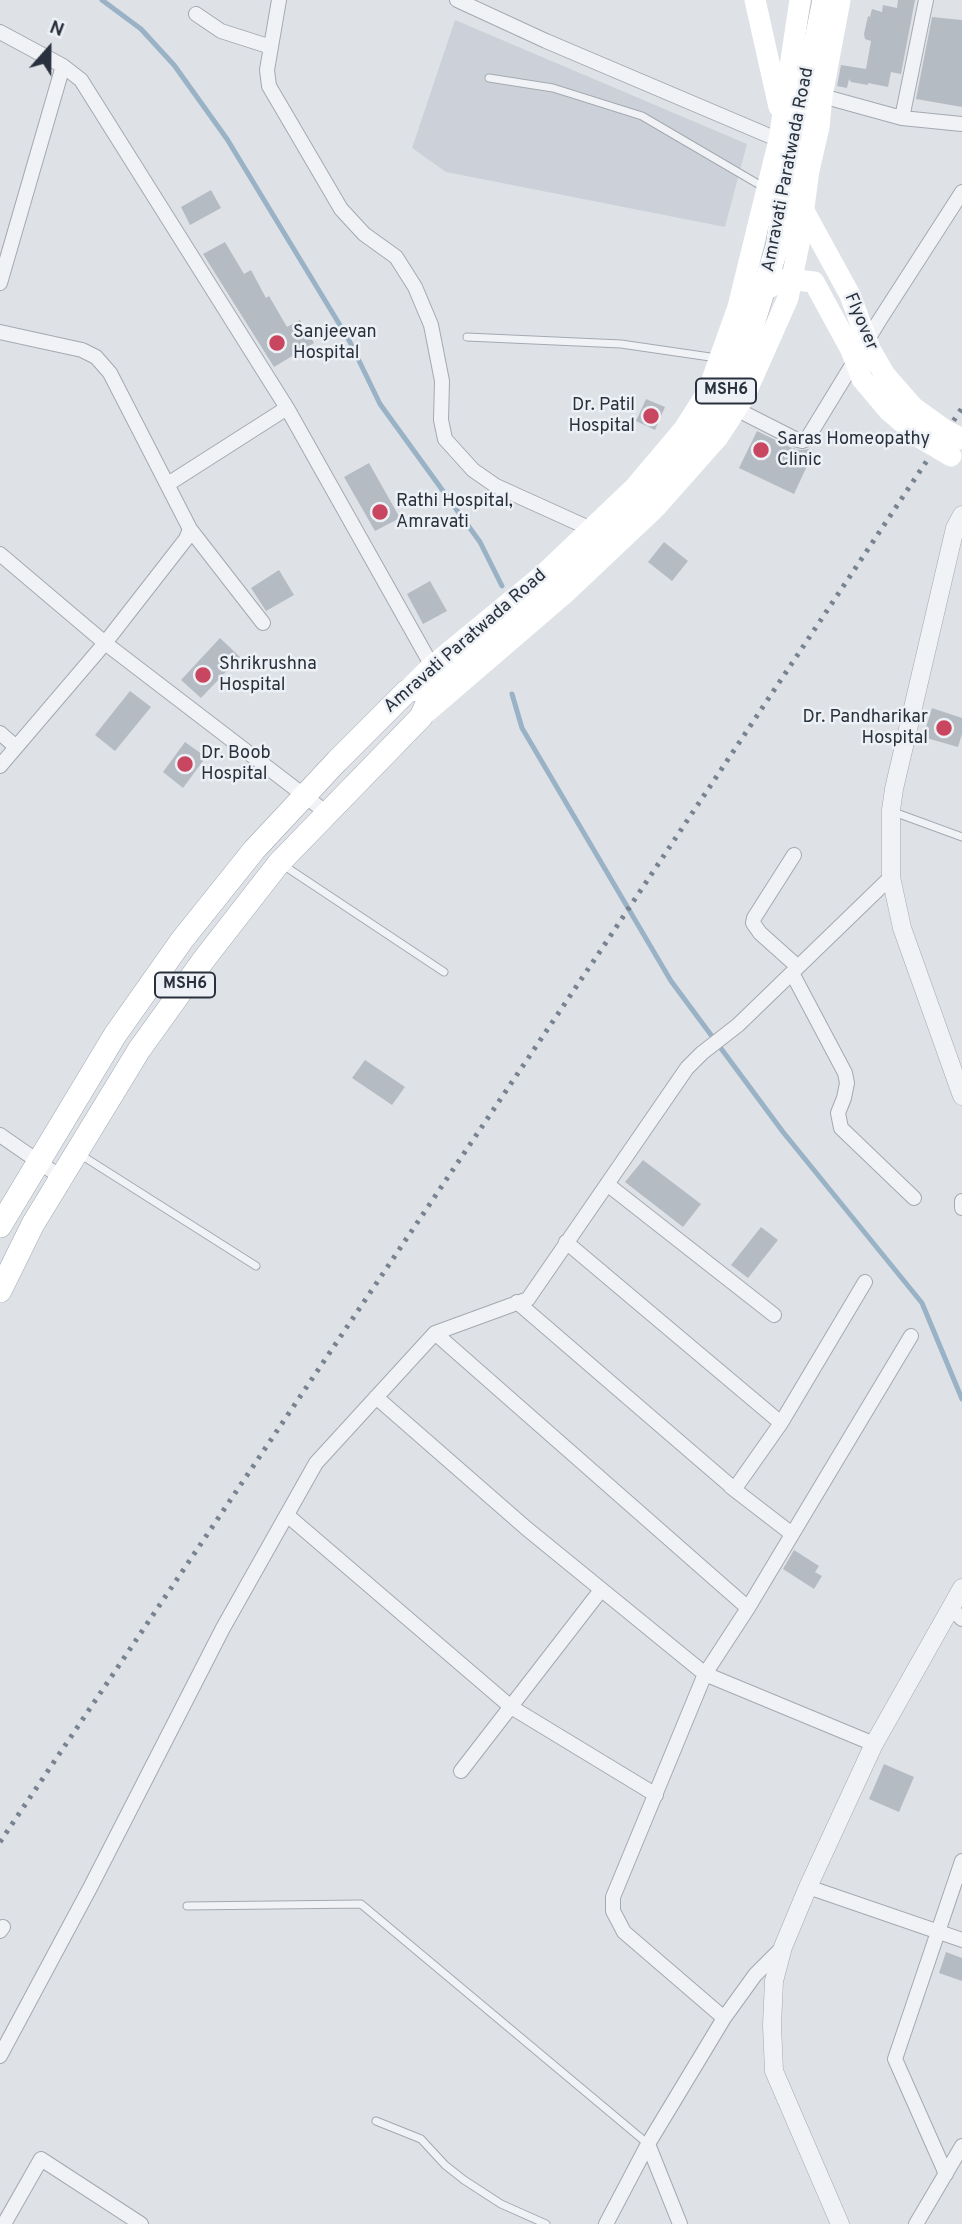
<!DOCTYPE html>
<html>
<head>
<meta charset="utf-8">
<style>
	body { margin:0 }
	#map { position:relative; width:962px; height:2224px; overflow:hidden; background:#dee2e7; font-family:Overpass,sans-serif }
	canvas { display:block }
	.north { position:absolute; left:14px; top:14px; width:70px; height:70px; -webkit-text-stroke:5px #edf1f5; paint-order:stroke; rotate:21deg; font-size:19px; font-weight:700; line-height:28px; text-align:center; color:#28313d }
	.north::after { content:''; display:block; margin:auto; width:24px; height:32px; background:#28313d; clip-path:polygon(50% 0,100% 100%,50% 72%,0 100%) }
</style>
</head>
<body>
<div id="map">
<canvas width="962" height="2224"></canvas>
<div class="north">N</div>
</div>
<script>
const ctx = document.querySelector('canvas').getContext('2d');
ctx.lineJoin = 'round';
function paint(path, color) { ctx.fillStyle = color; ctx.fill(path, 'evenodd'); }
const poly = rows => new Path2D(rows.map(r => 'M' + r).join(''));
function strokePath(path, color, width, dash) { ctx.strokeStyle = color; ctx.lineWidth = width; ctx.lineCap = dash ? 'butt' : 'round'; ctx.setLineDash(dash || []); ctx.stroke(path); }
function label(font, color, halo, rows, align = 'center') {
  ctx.font = font + ' Overpass,sans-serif'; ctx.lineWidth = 5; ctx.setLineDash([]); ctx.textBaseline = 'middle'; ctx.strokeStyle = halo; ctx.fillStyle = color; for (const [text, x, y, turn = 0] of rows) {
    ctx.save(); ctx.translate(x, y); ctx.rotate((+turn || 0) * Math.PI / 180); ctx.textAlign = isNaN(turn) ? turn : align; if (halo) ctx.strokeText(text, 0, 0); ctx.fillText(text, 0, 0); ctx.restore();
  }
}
const built = poly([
	[455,20,747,144,725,227,446,172,412,148]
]);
const stream = poly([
	[102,0,141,29,174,65,227,139,349,340,380,404,480,542,502,586],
	[512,694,522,728,671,981,783,1132,922,1303,962,1399]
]);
const building = poly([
	[898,0,915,0,901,74,891,72,888,87,868,83,868,85,851,82,849,79,847,88,837,86,841,65,866,69,871,41,865,39,864,34,868,16,870,17,872,9,882,12,883,5,897,8],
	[932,17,962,20,962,107,916,99],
	[211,190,221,208,190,225,181,207],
	[225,242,244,274,251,270,266,298,269,296,287,327,300,320,314,343,274,367,203,254],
	[646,399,665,407,655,430,636,421],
	[757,431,792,448,800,450,809,449,814,451,794,494,739,468],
	[369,463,400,518,375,531,344,477],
	[664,542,688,561,672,581,648,562],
	[279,570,294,595,266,611,251,588],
	[430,581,447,611,423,624,407,594],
	[220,638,240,657,201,698,181,680],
	[130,691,151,707,115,751,95,735],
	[932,708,962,718,962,734,958,747,923,737],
	[185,742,206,757,183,788,163,772],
	[365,1060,405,1087,392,1105,352,1078],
	[643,1160,701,1204,683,1227,625,1182],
	[761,1227,778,1240,748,1278,731,1265],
	[794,1550,819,1566,815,1572,822,1576,814,1589,783,1569],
	[884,1764,914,1777,899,1812,869,1799],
	[946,1952,962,1958,962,1981,939,1973]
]);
const service = poly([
	[489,78,553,88,642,116,765,188],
	[467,337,621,344,717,358],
	[891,811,962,837],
	[283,865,444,972],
	[81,1155,256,1266],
	[187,1906,361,1904,648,2144],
	[376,2121,421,2139,445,2165,464,2180,501,2204,546,2224]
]);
const minor = poly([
	[279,0,267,70,269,86,341,209,364,234,396,257,415,287,431,325,442,381,441,420,445,439,473,470,496,486,591,529],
	[457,0,546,41,779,140],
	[196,14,221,31,271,47],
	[0,32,63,66,81,80,287,408,432,666],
	[822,96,902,118,962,124],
	[902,118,926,0],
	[0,283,63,66],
	[0,332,82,350,96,357,110,373,190,529,186,539,105,643,0,766],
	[736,409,795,439,802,441,807,439,879,321,962,192],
	[168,484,287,408],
	[190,529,263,623],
	[0,554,105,643,327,813],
	[0,733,16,747],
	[794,855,754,918,753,923,760,933,798,967],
	[792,973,845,1073,847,1083,844,1098,838,1113,841,1128,914,1198],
	[0,1135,62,1178],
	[607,1184,774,1315],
	[962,1201,962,1208],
	[566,1242,781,1423],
	[517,1302,733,1488,736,1487,781,1423,865,1282],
	[435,1333,748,1608],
	[376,1397,526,1528,705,1674,874,1744],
	[731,1487,792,1534],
	[287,1515,511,1707,656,1795],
	[951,1608,962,1619],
	[461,1771,601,1590],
	[808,1887,962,1940],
	[0,1931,3,1927],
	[724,2018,624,1932,613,1911,613,1897,705,1674,748,1608,911,1336],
	[0,2056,91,1886,223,1628,316,1463,435,1333,528,1299,687,1068,702,1053,738,1025,891,877],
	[648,2144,680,2224],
	[946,2174,895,2059,962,1861],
	[4,2224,41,2159,141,2224],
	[606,2224,648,2144,724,2018,755,1975,783,1947],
	[916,2224,962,2146]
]);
const tertiary = poly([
	[962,515,955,528,894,789,891,810,891,877,902,928,962,1096],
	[840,2224,774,2071,772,2025,774,1981,783,1947,808,1887,874,1744,962,1588]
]);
const secondary = poly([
	[755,0,779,107],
	[407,691,432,666,545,573,635,487,684,429,708,391,738,307,779,140,800,0],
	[422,716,564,594,656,507,718,437,744,397,788,298,799,244,809,170,819,127,822,96,840,0]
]);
const primary = poly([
	[0,1226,115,1035,182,940,254,850,337,761,407,691,435,686],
	[0,1291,33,1224,139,1050,205,958,279,863,421,717,435,686,572,571,611,535,675,468,695,442,717,409,743,356,777,247,787,180,824,0]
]);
const rail = poly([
	[0,1842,605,944,962,408]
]);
const secondaryBridge = poly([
	[787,180,850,295,870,349,885,375,913,407,945,430,962,439],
	[764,290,786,279,814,282,851,350,862,379,889,411,922,439,951,456]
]);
const markers = [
	[277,343,9,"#c94661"],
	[651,416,9,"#c94661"],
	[761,450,9,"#c94661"],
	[380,512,9,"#c94661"],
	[203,675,9,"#c94661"],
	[944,728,9,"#c94661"],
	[185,764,9,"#c94661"]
];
const shields = [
	[726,391,60],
	[185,985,60]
];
const shieldNames = [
	["MSH6",726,391],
	["MSH6",185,985]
];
const streetNames = [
	["Amravati Paratwada Road",789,170,-79],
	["Flyover",860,322,67],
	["Amravati Paratwada Road",466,642,-41]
];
const poiNames = [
	["Sanjeevan",293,333],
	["Hospital",293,354],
	["Dr. Patil",635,406,"right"],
	["Hospital",635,427,"right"],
	["Saras Homeopathy",777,440],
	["Clinic",777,461],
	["Rathi Hospital,",396,502],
	["Amravati",396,523],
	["Shrikrushna",219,665],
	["Hospital",219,686],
	["Dr. Pandharikar",928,718,"right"],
	["Hospital",928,739,"right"],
	["Dr. Boob",201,754],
	["Hospital",201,775]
];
paint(built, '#ccd1d9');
strokePath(stream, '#9ab2c6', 5);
paint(building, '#b5bbc3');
strokePath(service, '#a4a9b1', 9);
strokePath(minor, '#a4a9b1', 16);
strokePath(tertiary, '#a4a9b1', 19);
strokePath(primary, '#9ea7b2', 24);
strokePath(service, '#f0f2f5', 7);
strokePath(minor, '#f0f2f5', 14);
strokePath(tertiary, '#f0f2f5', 18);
strokePath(secondary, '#fff', 21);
strokePath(primary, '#fff', 23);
strokePath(rail, '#788290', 5, [3.5, 7]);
strokePath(secondaryBridge, '#fff', 21);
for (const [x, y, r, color] of markers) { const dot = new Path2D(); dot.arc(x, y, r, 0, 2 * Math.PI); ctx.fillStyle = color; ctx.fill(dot); strokePath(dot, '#edf1f5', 2.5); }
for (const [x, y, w] of shields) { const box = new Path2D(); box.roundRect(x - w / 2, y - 12.5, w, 25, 5); ctx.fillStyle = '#edf1f5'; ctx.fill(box); strokePath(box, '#28313d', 2); }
label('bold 16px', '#28313d', null, shieldNames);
label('18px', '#28313d', '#edf1f5', streetNames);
label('18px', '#28313d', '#edf1f5', poiNames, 'left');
</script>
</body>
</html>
